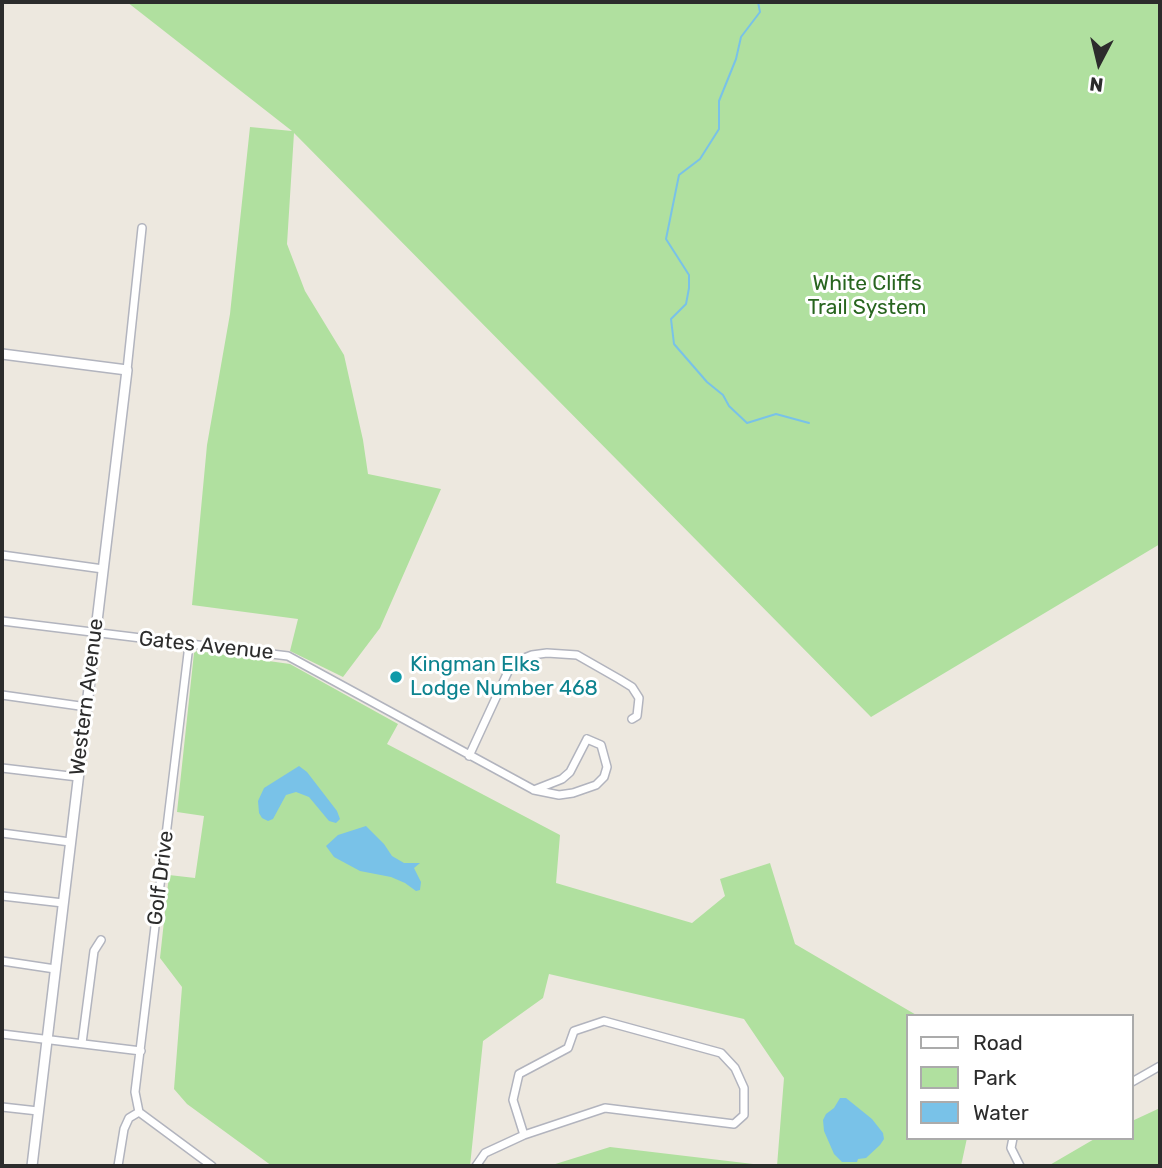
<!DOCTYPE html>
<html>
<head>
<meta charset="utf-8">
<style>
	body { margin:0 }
	#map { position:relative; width:1162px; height:1168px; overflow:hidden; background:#ede8df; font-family:Rubik,sans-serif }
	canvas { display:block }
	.frame { position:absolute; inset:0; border:4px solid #2c2c2c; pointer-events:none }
	.legend { position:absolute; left:906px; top:1014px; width:228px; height:126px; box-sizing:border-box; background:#fff; border:2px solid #ababab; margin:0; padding:9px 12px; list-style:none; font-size:21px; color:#2c2c2c }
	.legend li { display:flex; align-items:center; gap:14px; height:35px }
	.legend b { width:35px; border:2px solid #ababab }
	.north { position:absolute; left:1064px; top:28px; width:70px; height:70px; -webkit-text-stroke:5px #fff; paint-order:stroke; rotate:187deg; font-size:19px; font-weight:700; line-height:28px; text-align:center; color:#2c2c2c }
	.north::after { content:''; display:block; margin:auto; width:24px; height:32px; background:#2c2c2c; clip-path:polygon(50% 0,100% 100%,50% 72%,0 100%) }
</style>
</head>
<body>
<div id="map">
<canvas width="1162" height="1168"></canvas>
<div class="frame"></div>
<ul class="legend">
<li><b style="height:9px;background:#fff"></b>Road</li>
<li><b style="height:19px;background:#b0e09f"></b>Park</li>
<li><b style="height:19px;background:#79c2e8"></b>Water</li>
</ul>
<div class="north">N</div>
</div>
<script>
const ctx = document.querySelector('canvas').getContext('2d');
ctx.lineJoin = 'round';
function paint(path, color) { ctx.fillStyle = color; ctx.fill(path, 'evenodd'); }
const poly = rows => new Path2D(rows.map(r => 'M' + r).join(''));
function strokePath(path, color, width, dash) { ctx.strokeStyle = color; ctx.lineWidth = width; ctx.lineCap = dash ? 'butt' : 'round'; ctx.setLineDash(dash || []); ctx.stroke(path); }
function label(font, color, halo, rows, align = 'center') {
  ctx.font = font + ' Rubik,sans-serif'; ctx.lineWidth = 6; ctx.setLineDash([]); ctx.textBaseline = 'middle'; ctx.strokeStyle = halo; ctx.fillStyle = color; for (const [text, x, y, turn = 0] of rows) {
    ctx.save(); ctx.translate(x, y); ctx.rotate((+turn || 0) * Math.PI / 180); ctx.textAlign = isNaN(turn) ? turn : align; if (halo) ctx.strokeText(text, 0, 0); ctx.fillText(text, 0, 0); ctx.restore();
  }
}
const green = poly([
	[127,2,1160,2,1160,544,871,717,294,133,287,244,305,291,344,355,363,440,368,474,441,489,380,628,343,677,290,651,298,619,192,605,207,445,230,314,250,127,292,131],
	[197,651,290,664,398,724,387,744,560,835,556,883,692,923,725,896,720,879,770,863,795,944,918,1016,908,1016,908,1138,967,1138,961,1166,777,1166,784,1078,744,1019,549,974,543,998,483,1041,470,1166,272,1166,187,1104,174,1089,182,987,160,958,169,875,195,878,204,816,177,812,194,653],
	[1160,1108,1160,1166,1048,1166,1096,1138,1132,1138,1132,1121],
	[610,1147,770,1166,549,1166]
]);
const water = poly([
	[299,766,307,772,337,811,340,819,336,823,329,821,309,797,296,792,286,795,273,819,268,821,262,818,259,813,258,801,264,788],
	[366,826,384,844,392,856,404,863,420,863,414,868,421,882,420,890,416,891,405,883,391,877,360,871,334,857,326,846,338,835],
	[840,1098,846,1098,872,1119,883,1133,884,1139,880,1145,866,1158,858,1159,857,1162,842,1162,834,1154,824,1131,823,1120,826,1114,834,1108]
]);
const stream = poly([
	[758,2,760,12,741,37,736,59,719,101,719,129,700,159,679,175,666,239,689,275,689,288,686,304,671,319,674,344,707,382,723,395,729,406,747,423,776,414,809,423]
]);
const minor = poly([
	[127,370,142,228],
	[2,555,103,569],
	[2,621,288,656,534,790],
	[2,695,87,707],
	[587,739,601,745,607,767,604,777,596,785,573,793,559,795,534,790,562,779,570,772,587,739],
	[469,756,512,663,532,655,547,653,577,655,619,679,632,687,639,698,637,716,632,719],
	[2,768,78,777],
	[2,833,70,842],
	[2,896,63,903],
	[2,961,55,969],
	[604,1021,721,1053,735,1068,744,1088,744,1115,734,1124,605,1108,524,1135,513,1100,519,1074,568,1048,574,1031,604,1021],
	[2,1034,141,1051],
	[82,1043,94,951,101,940],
	[1132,1082,1160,1066],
	[2,1107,38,1111],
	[139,1112,135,1092,189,645],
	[139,1112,212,1166],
	[1013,1138,1011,1148,1020,1166],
	[118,1166,124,1129,129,1118,139,1112],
	[476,1166,485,1153,524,1135]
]);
const tertiary = poly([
	[2,354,127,370,32,1166]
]);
const markers = [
	[396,677,7,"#0f9aa8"]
];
const parkNames = [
	["White Cliffs",867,284],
	["Trail System",867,308]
];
const streetNames = [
	["Gates Avenue",206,646,6],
	["Western Avenue",87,697,-83],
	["Golf Drive",161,878,-83]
];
const cultureNames = [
	["Kingman Elks",410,665],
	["Lodge Number 468",410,689]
];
paint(green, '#b0e09f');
paint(water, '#79c2e8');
strokePath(stream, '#79c2e8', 2);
strokePath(minor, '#b2b4be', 10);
strokePath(tertiary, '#b2b4be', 12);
strokePath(minor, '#fff', 7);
strokePath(tertiary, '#fff', 9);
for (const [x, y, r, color] of markers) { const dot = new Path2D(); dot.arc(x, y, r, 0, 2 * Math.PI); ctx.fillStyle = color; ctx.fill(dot); strokePath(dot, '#fff', 2.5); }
label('21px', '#28651f', '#fff', parkNames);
label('21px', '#2c2c2c', '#fff', streetNames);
label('21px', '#0d838f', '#fff', cultureNames, 'left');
</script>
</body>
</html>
